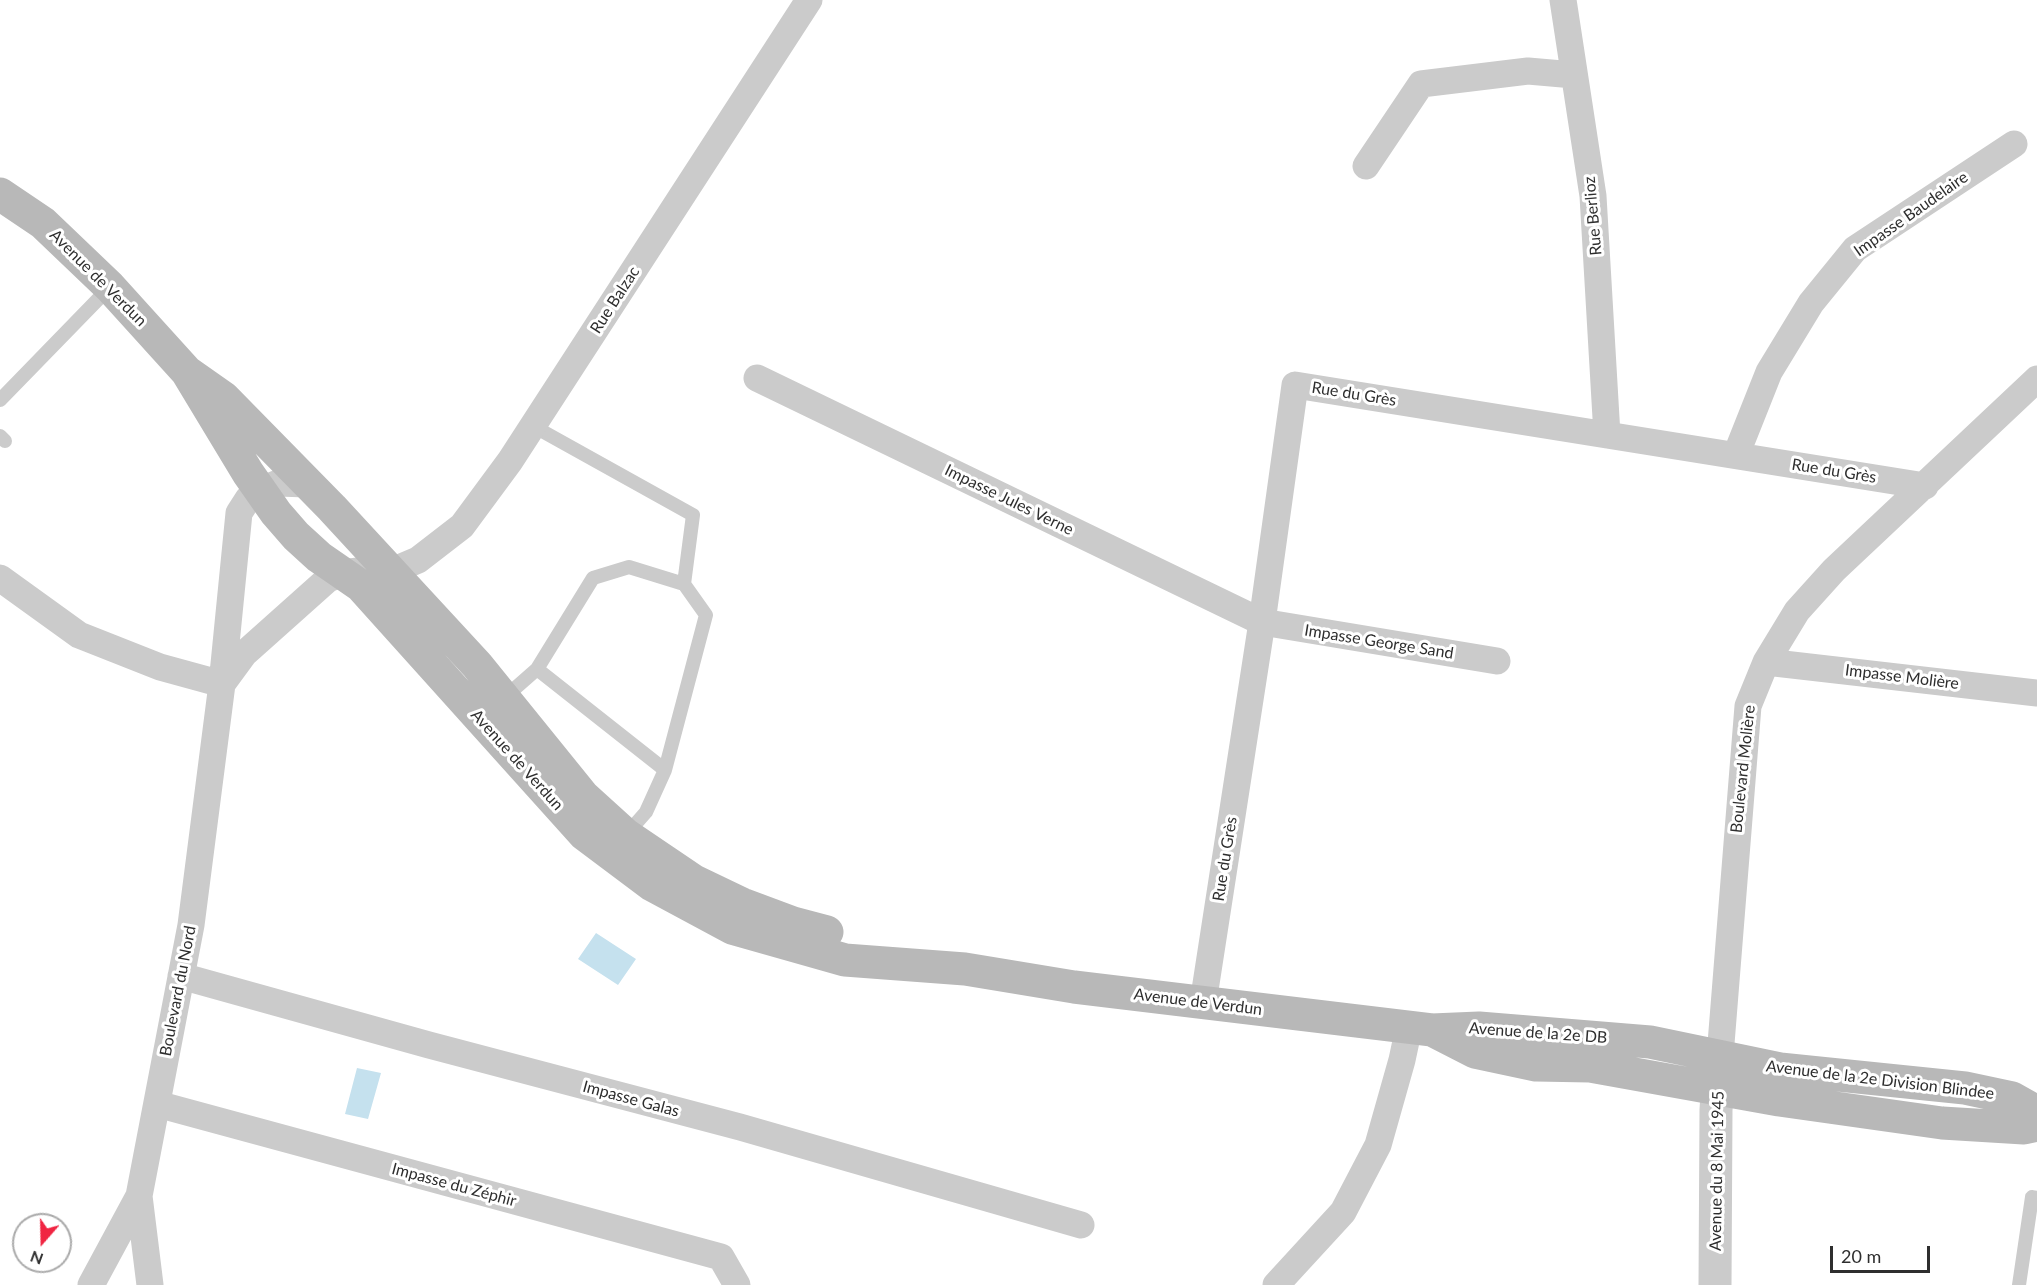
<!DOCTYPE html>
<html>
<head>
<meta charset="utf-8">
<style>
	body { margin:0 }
	#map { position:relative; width:2037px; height:1285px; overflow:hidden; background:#fff; font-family:Lato,sans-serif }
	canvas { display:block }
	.north { position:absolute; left:12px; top:1213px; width:60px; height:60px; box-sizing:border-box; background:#fff; border:2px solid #ababab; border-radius:50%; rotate:200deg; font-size:16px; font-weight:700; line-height:24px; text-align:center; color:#2e2e2e }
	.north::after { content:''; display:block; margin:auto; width:21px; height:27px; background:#f02542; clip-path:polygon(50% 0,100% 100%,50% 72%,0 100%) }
	.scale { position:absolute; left:1830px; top:1246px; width:100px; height:27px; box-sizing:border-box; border:3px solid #2e2e2e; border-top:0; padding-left:8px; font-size:18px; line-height:21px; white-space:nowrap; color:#2e2e2e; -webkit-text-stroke:4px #fff; paint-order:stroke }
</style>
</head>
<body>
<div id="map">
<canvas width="2037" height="1285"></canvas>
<div class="north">N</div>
<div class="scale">20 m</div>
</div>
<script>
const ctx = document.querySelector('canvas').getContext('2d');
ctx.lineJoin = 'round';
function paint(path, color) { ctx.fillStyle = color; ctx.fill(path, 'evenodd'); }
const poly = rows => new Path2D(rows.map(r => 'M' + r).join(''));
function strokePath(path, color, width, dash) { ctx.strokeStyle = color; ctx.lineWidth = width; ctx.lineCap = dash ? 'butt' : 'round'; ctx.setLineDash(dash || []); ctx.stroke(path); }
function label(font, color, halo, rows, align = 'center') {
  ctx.font = font + ' Lato,sans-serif'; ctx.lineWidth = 6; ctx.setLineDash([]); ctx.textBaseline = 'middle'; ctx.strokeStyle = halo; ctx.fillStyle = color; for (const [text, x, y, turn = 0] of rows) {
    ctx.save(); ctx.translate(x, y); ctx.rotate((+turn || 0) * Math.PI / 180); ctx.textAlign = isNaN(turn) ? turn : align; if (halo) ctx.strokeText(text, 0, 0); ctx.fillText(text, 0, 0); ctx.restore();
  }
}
const water = poly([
	[596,933,636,959,618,985,578,959],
	[357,1068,381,1073,368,1119,345,1114]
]);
const service = poly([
	[0,400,110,287],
	[533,426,693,515,684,584],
	[0,436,5,441],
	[504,698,537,669,593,578,629,567,684,584,706,615,665,770,537,669],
	[625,836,646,812,665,770],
	[2019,1285,2032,1197,2037,1198]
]);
const minor = poly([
	[1563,0,1593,196,1607,435],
	[1366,166,1421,84,1528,71,1574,75],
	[757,378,1262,622,1497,661],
	[1736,455,1769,372,1811,303,1855,249,2014,144],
	[0,578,79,635,160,667,222,684],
	[1766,662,2037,693],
	[222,684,244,654,328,579,342,573,358,571,377,573,392,571,418,560,462,526,510,461,809,0],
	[181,976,429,1045,740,1127,1081,1225],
	[1203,1003,1262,622,1295,385,1925,486],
	[1720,1056,1748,706,1766,662,1797,611,1834,570,2037,379],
	[157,1104,721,1257,737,1285],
	[139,1196,150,1285],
	[91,1285,139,1196,191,925,222,684,239,513,248,499,260,490,278,483,307,484],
	[1276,1285,1343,1212,1378,1145,1402,1060,1409,1027]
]);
const tertiary = poly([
	[1715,1285,1716,1110,1719,1062]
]);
const secondary = poly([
	[0,194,43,223,110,287,187,372,224,398,332,508,477,665,583,796,626,835,694,881,742,904,793,923,827,932],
	[187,372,248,473,276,513,296,536,319,557,361,586,584,834,652,885,732,928,845,960,965,969,1074,987,1432,1030,1479,1028,1650,1042,1780,1069,1965,1088,2012,1098,2037,1112],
	[1434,1031,1475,1052,1536,1065,1590,1066,1779,1100,1942,1123,2024,1128,2037,1125]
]);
const streetNames = [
	["Impasse Baudelaire",1911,214,-35],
	["Rue Berlioz",1593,216,-95],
	["Avenue de Verdun",98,278,45],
	["Rue Balzac",615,300,-57],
	["Rue du Grès",1354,394,9],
	["Rue du Grès",1834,471,9],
	["Impasse Jules Verne",1009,500,26],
	["Impasse George Sand",1379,642,9],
	["Impasse Molière",1902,677,7],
	["Avenue de Verdun",517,760,48],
	["Boulevard Molière",1743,769,-84],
	["Rue du Grès",1225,859,-81],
	["Boulevard du Nord",178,991,-79],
	["Avenue de Verdun",1198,1002,7],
	["Avenue de la 2e DB",1538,1033,4],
	["Avenue de la 2e Division Blindee",1880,1080,7],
	["Impasse Galas",631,1099,15],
	["Avenue du 8 Mai 1945",1717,1171,-89],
	["Impasse du Zéphir",454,1185,15]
];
paint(water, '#c5e1ee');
strokePath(service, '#cbcbcb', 14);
strokePath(minor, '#cbcbcb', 27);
strokePath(tertiary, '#cbcbcb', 33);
strokePath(secondary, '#b8b8b8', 33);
label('16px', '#2e2e2e', '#fff', streetNames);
</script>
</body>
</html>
